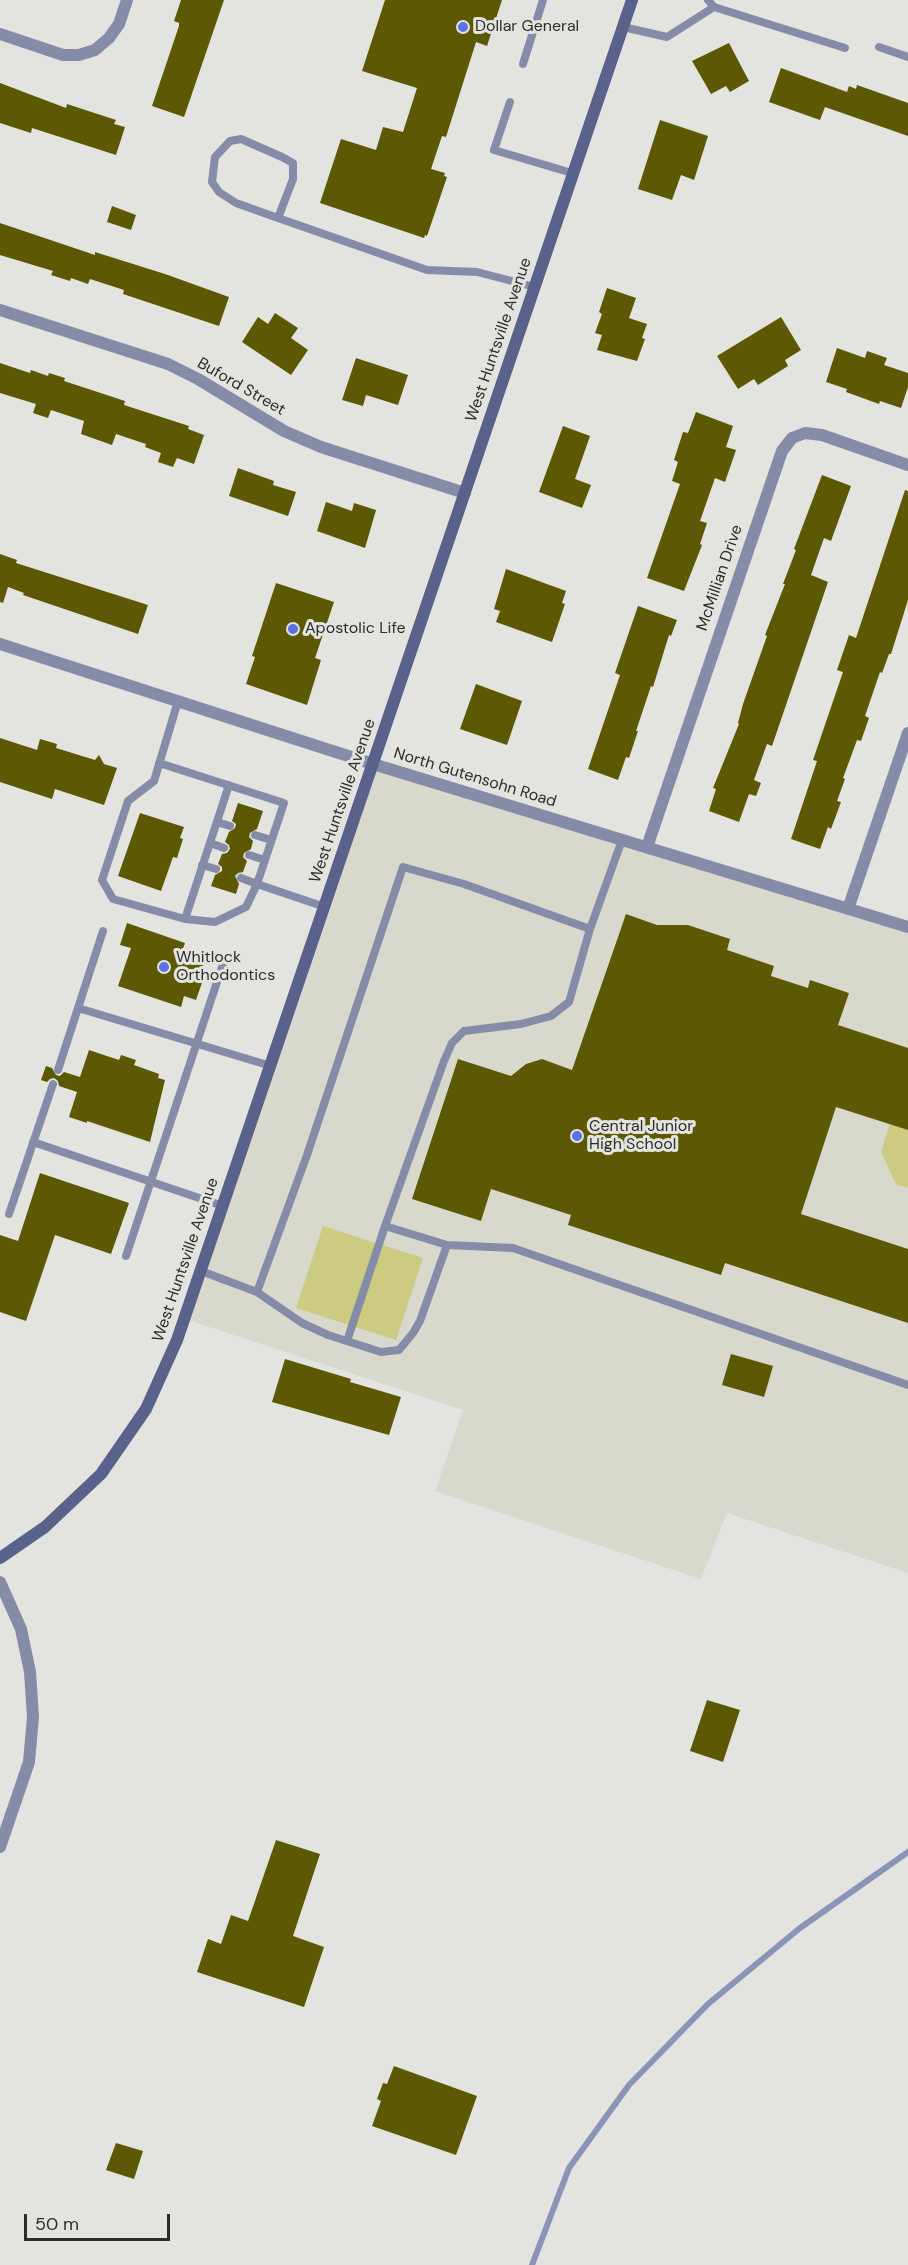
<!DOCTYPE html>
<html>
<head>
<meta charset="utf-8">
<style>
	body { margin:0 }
	#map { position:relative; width:908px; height:2265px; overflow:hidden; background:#e3e3df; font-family:"DM Sans",sans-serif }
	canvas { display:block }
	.scale { position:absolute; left:24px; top:2214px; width:146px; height:27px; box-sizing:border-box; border:3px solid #2c2c2a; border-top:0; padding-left:8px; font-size:18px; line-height:21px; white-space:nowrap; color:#2c2c2a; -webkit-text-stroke:4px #e3e3df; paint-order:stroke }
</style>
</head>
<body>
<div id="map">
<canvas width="908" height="2265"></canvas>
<div class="scale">50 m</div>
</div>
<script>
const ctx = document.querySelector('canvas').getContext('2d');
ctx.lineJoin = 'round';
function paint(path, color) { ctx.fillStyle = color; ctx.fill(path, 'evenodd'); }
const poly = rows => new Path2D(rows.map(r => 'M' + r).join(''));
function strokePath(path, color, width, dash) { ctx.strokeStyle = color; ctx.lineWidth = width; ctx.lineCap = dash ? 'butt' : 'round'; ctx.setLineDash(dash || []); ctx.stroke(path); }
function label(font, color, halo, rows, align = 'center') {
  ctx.font = font + ' "DM Sans",sans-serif'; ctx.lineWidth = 6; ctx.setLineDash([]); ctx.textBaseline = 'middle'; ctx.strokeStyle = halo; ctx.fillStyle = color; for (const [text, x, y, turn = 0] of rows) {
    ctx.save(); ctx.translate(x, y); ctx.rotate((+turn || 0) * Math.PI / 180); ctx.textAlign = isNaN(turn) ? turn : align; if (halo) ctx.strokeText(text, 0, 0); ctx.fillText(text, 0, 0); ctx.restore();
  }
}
const built = poly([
	[373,764,908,927,908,1573,727,1513,701,1579,435,1491,463,1410,185,1319]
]);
const green = poly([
	[908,1064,908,1188,896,1184,881,1152],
	[323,1226,423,1258,396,1340,296,1308]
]);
const stream = poly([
	[532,2265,569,2168,629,2085,708,2004,800,1928,908,1852]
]);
const building = poly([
	[181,0,224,0,184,117,152,106,179,26,179,23,174,21],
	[385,0,502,0,487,46,476,42,446,137,442,136,431,169,445,173,444,176,447,177,427,236,425,235,424,238,320,203,341,139,376,150,383,127,403,132,417,88,362,71],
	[729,43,749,81,730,92,726,86,711,94,692,61],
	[781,68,847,92,849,86,856,89,857,85,908,103,908,136,825,107,820,120,769,102],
	[0,83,66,108,67,104,116,120,114,124,125,127,116,155,32,128,31,133,0,123],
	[660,120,708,136,694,180,681,175,672,200,638,189],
	[112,206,136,215,131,230,107,222],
	[0,223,95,255,95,252,165,274,229,297,219,326,123,294,124,290,90,279,88,284,71,278,70,281,51,275,53,271,0,255],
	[607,288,636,298,629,318,647,324,642,338,645,339,637,361,597,350,602,335,595,333,602,314,599,312],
	[275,313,298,328,291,338,308,350,291,375,242,342,258,317,268,324],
	[781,317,801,350,785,360,788,366,758,385,754,379,738,389,717,356],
	[837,348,865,358,867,351,887,358,884,365,908,373,908,387,901,408,880,401,879,404,846,392,847,389,826,382],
	[356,358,408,375,398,405,366,395,363,406,342,400],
	[0,363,30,373,31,370,48,376,49,373,65,378,64,381,125,401,124,405,189,426,188,429,204,435,194,464,177,458,173,467,158,462,161,453,145,447,146,444,116,434,112,445,81,434,84,421,51,410,48,418,33,413,36,404,0,393],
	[696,412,733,426,726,447,736,450,725,482,715,478,700,521,707,523,700,544,702,545,684,591,647,578,680,484,672,481,678,462,674,460,683,432,688,433],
	[563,426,590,436,575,479,591,485,582,508,539,492],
	[238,468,274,481,273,485,296,492,288,516,229,496],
	[822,475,851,486,831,541,824,538,811,575,828,582,772,746,767,744,754,780,761,783,756,796,749,794,739,822,709,811,716,789,713,788,739,724,738,723,743,704,767,636,765,635,785,584,783,584,796,550,794,549],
	[905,490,908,491,908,600,891,654,889,654,882,673,880,672,865,716,869,718,861,741,857,740,843,778,845,779,837,801,841,802,831,829,828,827,820,849,791,839,817,761,813,760,843,672,837,670,849,635,856,638],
	[326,502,352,511,354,503,376,510,365,548,317,531],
	[0,554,17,560,16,563,148,605,138,634,23,595,24,593,8,587,3,603,0,602],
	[506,569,566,591,562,603,565,604,552,642,496,622,500,611,494,609],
	[276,583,334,602,315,658,321,660,307,705,246,684,255,657,252,656],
	[638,606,677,620,671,636,669,635,653,687,651,686,636,731,638,731,629,758,626,757,618,780,588,769,620,675,615,673],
	[476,684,522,701,507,745,460,729],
	[0,738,37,750,40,739,57,744,56,748,95,760,99,755,104,764,117,768,104,805,55,789,52,799,0,782],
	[238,803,263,811,257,829,250,833,249,837,253,841,251,849,244,853,243,857,247,861,243,872,238,873,235,876,239,884,236,894,211,886,215,875,222,871,222,867,218,864,222,854,227,853,230,849,229,845,225,842,229,832,235,828,236,824,232,821],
	[140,813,184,827,180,838,183,839,177,858,173,857,161,891,118,876],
	[626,914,657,925,688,925,730,939,727,950,774,966,771,976,808,988,810,980,849,993,838,1025,908,1048,908,1130,836,1107,801,1214,908,1249,908,1323,725,1263,721,1275,568,1225,571,1215,491,1189,481,1221,412,1199,458,1059,511,1076,526,1064,542,1059,572,1070],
	[127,923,185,943,181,954,204,962,201,972,205,974,196,1000,184,996,181,1007,118,986,131,948,120,945],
	[89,1050,119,1060,121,1055,136,1060,134,1065,159,1074,158,1078,165,1080,150,1142,87,1121,87,1123,69,1117,77,1092,59,1086,58,1081,54,1078,50,1079,47,1082,41,1080,46,1066,52,1068,56,1075,60,1076,64,1072,80,1077],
	[40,1173,129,1203,111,1254,55,1235,26,1321,0,1312,0,1235,18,1241],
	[731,1354,773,1366,764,1397,722,1385],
	[285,1359,351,1379,350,1382,401,1397,389,1435,272,1402],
	[707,1700,740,1710,723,1762,690,1751],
	[276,1840,320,1854,293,1936,324,1947,304,2007,197,1972,208,1939,221,1944,231,1915,248,1921],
	[394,2066,477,2096,456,2155,372,2126,381,2101,377,2099,383,2083,387,2084],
	[116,2143,143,2151,134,2179,106,2170]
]);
const service = poly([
	[708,0,714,7,845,48],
	[623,27,667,37,714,7],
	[879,47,908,57],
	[523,64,543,0],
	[510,102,494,150,572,173],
	[278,218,293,179,293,163,282,157,241,139,230,141,215,157,212,182,219,192,236,203,278,218,427,270,477,272,535,287],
	[178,701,154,781,128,801,102,880,113,899,185,919,215,922,246,907,257,884,325,907],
	[159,763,284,803,257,884,241,878],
	[217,822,230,826],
	[255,835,271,840],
	[210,843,224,848],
	[249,855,265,860],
	[202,865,216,869],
	[185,919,229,785],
	[103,931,78,1008,271,1066],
	[58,1070,78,1008],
	[33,1142,223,1206],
	[9,1214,53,1084],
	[447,1245,513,1248,908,1385],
	[126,1256,224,961],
	[201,1271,257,1292,307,1155,403,867,464,884,590,929],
	[257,1292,302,1323,328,1335,381,1352,399,1350,413,1333,420,1321,447,1245,385,1226],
	[347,1341,385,1226,444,1061,452,1043,464,1031,521,1024,551,1016,569,1002,590,929,622,840]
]);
const minor = poly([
	[0,34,63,55,79,55,95,50,109,38,119,24,127,0],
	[0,310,168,364,198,379,284,431,321,447,465,493],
	[647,847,782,451,792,438,805,433,822,435,908,465],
	[848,909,908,733],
	[0,1582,21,1629,30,1672,33,1717,29,1762,0,1847]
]);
const tertiary = poly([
	[0,644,373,764,908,927]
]);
const secondary = poly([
	[0,1558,45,1527,101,1474,146,1409,177,1340,632,0]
]);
const markers = [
	[463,27,6,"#5d70e7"],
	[293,629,6,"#5d70e7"],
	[164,967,6,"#5d70e7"],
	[577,1136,6,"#5d70e7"]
];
const poiNames = [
	["Dollar General",475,27],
	["Apostolic Life",305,629],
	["Whitlock",176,958],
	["Orthodontics",176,976],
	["Central Junior",589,1127],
	["High School",589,1145]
];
const streetNames = [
	["West Huntsville Avenue",499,340,-71],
	["Buford Street",241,387,30],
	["McMillian Drive",720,578,-71],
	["North Gutensohn Road",475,778,17],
	["West Huntsville Avenue",343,801,-71],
	["West Huntsville Avenue",186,1260,-71]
];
paint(built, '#d8d8cd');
paint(green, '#cdca82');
strokePath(stream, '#8a94b7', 6);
paint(building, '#5d5804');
strokePath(service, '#848ca8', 8);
strokePath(minor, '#848ca8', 12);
strokePath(tertiary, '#848ca8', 12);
strokePath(secondary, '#58628a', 12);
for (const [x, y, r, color] of markers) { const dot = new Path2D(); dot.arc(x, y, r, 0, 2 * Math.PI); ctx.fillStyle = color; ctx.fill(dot); strokePath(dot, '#e3e3df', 2); }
label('16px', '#2c2c2a', '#e3e3df', poiNames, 'left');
label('16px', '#2c2c2a', '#e3e3df', streetNames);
</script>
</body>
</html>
